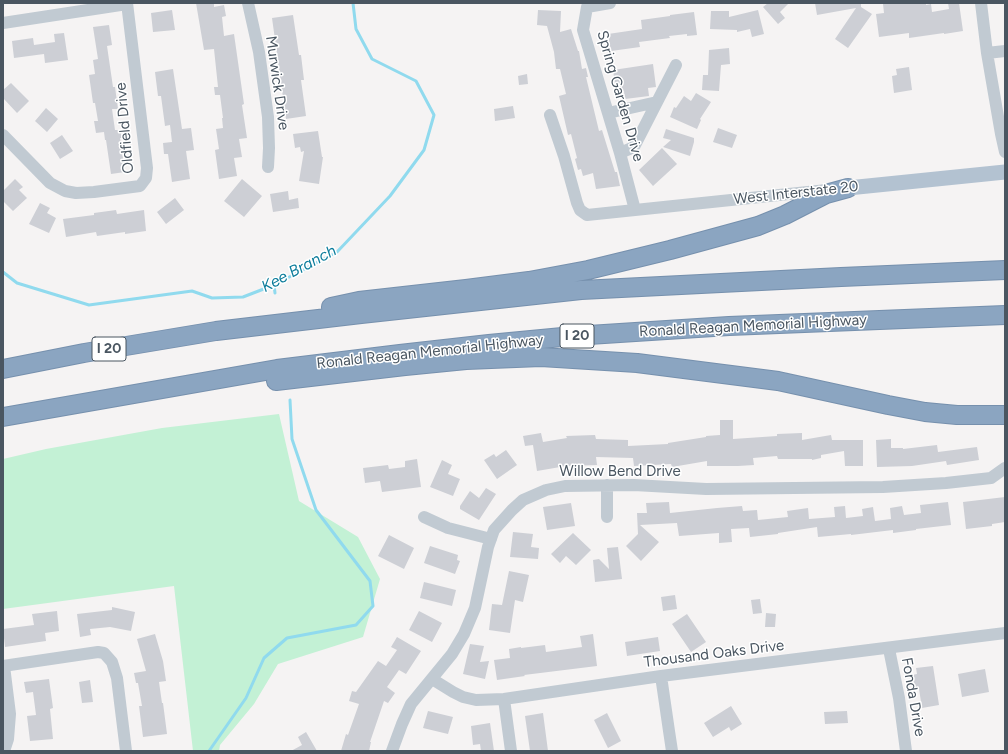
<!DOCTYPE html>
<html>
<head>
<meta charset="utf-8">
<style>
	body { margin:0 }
	#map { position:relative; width:1008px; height:754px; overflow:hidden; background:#f5f3f3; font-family:Figtree,sans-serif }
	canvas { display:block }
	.frame { position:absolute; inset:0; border:4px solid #4a5661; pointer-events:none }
</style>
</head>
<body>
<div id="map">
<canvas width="1008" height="754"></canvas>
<div class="frame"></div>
</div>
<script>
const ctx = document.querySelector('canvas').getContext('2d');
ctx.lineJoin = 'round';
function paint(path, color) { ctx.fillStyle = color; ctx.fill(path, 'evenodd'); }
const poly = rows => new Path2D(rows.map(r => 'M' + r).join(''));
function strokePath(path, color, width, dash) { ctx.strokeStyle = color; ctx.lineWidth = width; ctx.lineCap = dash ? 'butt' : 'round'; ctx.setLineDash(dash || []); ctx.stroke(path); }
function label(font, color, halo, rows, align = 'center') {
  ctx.font = font + ' Figtree,sans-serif'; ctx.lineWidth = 3; ctx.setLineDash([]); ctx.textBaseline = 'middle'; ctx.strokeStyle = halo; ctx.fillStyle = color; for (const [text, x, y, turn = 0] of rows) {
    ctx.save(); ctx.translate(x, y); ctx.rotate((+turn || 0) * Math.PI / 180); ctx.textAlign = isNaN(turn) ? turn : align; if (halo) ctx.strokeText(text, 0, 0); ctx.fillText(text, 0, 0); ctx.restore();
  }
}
const green = poly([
	[279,414,299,501,358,537,380,579,363,637,278,664,254,704,220,745,219,751,193,751,174,586,3,609,3,459,46,449,162,428]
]);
const stream = poly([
	[3,272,17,283,89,305,192,291,212,298,243,297,274,285,337,252,390,196,424,150,434,115,416,81,372,59,356,29,353,3],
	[274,285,275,293],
	[209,751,246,698,264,658,287,638,356,625,373,606,370,581,316,510,292,439,290,400]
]);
const building = poly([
	[196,3,214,3,214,7,224,5,226,16,222,17,224,36,234,34,244,104,242,105,247,138,239,139,242,157,234,158,237,176,219,179,215,150,219,149,216,129,223,128,222,118,223,118,220,95,215,95,214,87,218,87,214,49,204,50],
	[768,3,789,3,780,12,785,18,778,24,763,7],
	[815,3,861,3,861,7,872,14,848,48,835,39,856,8,817,15],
	[894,3,926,3,926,5,931,4,932,12,949,9,948,3,959,3,963,31,944,34,944,33,909,38,909,33,879,37,876,14,884,13,883,4],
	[172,10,175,30,153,32,151,13],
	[538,10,561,11,560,32,571,29,578,51,579,51,582,69,586,68,588,77,586,77,599,131,602,130,615,172,617,172,620,186,596,189,593,173,583,176,581,169,578,170,575,159,577,158,571,134,568,135,559,96,566,94,560,69,556,69,554,52,547,26,537,25],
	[758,10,764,34,752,37,750,29,737,32,737,30,710,29,711,11,729,11,729,17],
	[694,12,697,35,687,36,687,34,669,36,670,38,639,42,640,47,611,51,608,34,642,29,641,20,670,16,670,15],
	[293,15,299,55,301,55,304,80,301,80,306,116,286,119,272,18],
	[109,25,112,45,107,46,113,87,115,87,118,109,112,109,115,130,120,130,122,138,120,138,125,172,111,174,106,140,105,140,104,132,96,133,94,121,98,121,95,103,93,103,89,75,95,74,93,60,98,59,93,27],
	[64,33,68,60,45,63,44,54,14,58,12,41,33,38,34,45,55,42,54,34],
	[729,48,730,64,721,65,719,91,702,90,703,75,708,75,709,50],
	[653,64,656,87,648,88,649,96,625,99,624,91,616,92,613,70],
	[909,67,912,90,894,93,892,76,897,75,896,69],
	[173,69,182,129,191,128,194,150,186,151,190,179,172,182,168,154,164,154,163,143,172,142,170,125,165,126,161,96,158,96,155,72],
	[527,74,528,84,519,85,518,76],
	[11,83,29,101,17,113,3,98,3,90],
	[696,93,711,102,700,119,701,120,697,129,670,117,674,107,676,108,684,96,691,101],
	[513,106,515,118,495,121,494,109],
	[46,108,58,119,47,132,35,121],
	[718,128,737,135,732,148,713,142],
	[666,129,694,138,694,142,690,156,663,147,671,140,663,138],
	[318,131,322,157,323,157,319,184,299,181,304,151,301,152,300,147,295,148,293,134],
	[62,135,73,151,60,159,50,143],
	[662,148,677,164,653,186,639,170],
	[15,179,23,187,19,190,27,198,13,211,3,201,3,191],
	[242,179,262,196,244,217,224,201],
	[288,191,289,200,298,198,299,208,273,212,270,194],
	[175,198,184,210,166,224,157,212],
	[40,203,50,208,47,213,56,218,49,233,29,224],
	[116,210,117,214,144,210,146,231,125,234,125,232,97,236,96,232,66,237,63,219,94,215,94,213],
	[720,420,733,420,733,439,777,436,777,434,802,433,802,440,831,435,832,440,863,440,863,466,845,466,844,451,821,455,821,458,812,460,812,459,778,459,777,456,753,458,754,465,738,466,707,466,707,461,672,467,671,464,634,466,633,458,596,457,597,465,566,466,537,471,533,445,525,446,523,436,541,433,543,442,567,438,566,436,595,435,596,439,628,440,628,446,668,444,668,443,706,437,706,436,720,435],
	[891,439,891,448,903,448,903,449,937,445,938,452,977,447,979,460,947,465,946,461,912,466,877,467,876,440],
	[506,450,517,465,497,479,484,460,494,454,496,457],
	[417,459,421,487,382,492,380,481,365,483,363,468,388,465,389,469,405,467,405,461],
	[442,460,452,465,448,474,460,479,453,496,430,487],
	[486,488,496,494,479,520,460,509,460,506,470,491,479,498],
	[1005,497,1005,522,992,524,992,526,966,529,963,502],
	[669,502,670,513,717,508,742,506,743,511,757,510,758,520,788,517,787,511,808,508,809,519,835,517,834,507,845,506,846,518,863,516,862,509,873,507,875,521,891,519,890,508,902,506,904,515,921,513,920,505,948,502,951,525,916,529,916,530,893,533,893,530,851,535,851,534,818,537,817,527,778,533,778,534,750,537,749,528,731,529,732,542,719,543,719,533,679,536,677,523,640,525,659,542,641,561,626,546,638,534,637,513,647,513,646,503],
	[571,503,575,526,547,530,543,507],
	[513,532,533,534,531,547,539,548,538,559,510,557],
	[573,533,591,550,576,565,566,556,560,563,551,554],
	[389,535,414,548,404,569,378,556],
	[430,546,458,555,457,560,460,561,455,574,424,563],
	[618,547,622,579,595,582,593,560,599,559,609,569,607,548],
	[509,571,529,575,523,602,515,600,510,633,489,630,492,604,502,605],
	[424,582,456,590,452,606,420,598],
	[675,595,677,609,663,611,661,597],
	[760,599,762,613,753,614,751,600],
	[112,607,135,612,131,631,110,627,90,629,91,635,80,637,77,614,112,610],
	[57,611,59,631,45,633,46,641,5,647,3,629,34,625,32,614],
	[419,611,442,623,432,642,409,630],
	[766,613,776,614,775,627,765,627],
	[687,614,706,642,691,652,672,624],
	[155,634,163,661,166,681,159,682,162,703,163,703,167,734,143,737,139,706,142,706,138,683,136,683,134,673,146,671,137,639],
	[593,634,597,666,524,675,525,676,497,680,494,660,510,658,509,649,521,647,521,648,545,645,546,652,582,647,580,636],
	[397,637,421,651,406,674,399,670,387,687,395,693,388,703,384,701,370,742,371,742,369,751,341,751,346,734,348,735,359,704,349,701,352,691,356,692,378,661,386,666,397,650,391,647],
	[658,637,660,651,627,656,625,642],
	[470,644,484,646,480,662,489,661,485,679,463,674],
	[933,666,939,705,922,708,919,689,915,689,912,675,917,674,916,668],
	[985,669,989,692,962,697,958,674],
	[49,679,53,708,50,709,53,739,30,741,27,716,36,715,33,692,26,693,24,682],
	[90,680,93,702,82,703,79,682],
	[731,706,742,724,731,731,729,727,713,737,704,723],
	[428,711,453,717,448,734,423,728],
	[847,711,848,723,825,724,824,712],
	[543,713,548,751,530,751,525,716],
	[607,713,621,741,608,748,594,720],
	[490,723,494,751,481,751,480,744,473,745,471,726],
	[306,732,317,751,291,751,302,745,298,737]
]);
const minor = poly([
	[248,3,259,52,268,117,269,148,268,167],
	[610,3,587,7,583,30,620,153,635,210],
	[981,3,987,53,1001,134,1005,152],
	[3,23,127,4],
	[987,53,1005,51],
	[608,113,657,102],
	[550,115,564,156,577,203,580,210,587,215,827,190],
	[3,135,50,183,65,191,76,193,94,192,140,186,146,178,147,168,127,3],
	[620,153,634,147,676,65],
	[607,485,607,517],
	[424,517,448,528,491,539],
	[889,649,899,698,906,751],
	[3,666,98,652,104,653,112,662,117,678,126,751],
	[661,676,669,731,672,751],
	[432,679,453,692,463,697,476,700,504,699,661,676,1005,633],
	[504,699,511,751],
	[4,751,8,739,10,714,4,666],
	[392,751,402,724,411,704,452,654,464,634,475,608,488,547,494,530,512,510,523,500,546,490,565,486,634,485,706,489,883,487,946,483,991,478,1005,468]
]);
const major = poly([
	[848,188,1005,172]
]);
const highway = poly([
	[331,307,359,301,466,289,529,281,588,270,670,250,758,226,785,215,826,194,848,188],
	[3,369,84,353,216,331,361,314,581,290,841,277,1005,270],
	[276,381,405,366,466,360,541,357,637,363,778,381,888,405,925,412,957,415,1005,415],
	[3,417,277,369,400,354,489,344,573,336,729,326,1005,315]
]);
const shields = [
	[577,336,34],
	[109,349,34]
];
const shieldNames = [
	["I 20",577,336],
	["I 20",109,349]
];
const streetNames = [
	["Murwick Drive",277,83,82],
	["Spring Garden Drive",620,96,74],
	["Oldfield Drive",125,128,-95],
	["West Interstate 20",796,193,-6],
	["Ronald Reagan Memorial Highway",753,326,-3],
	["Ronald Reagan Memorial Highway",430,352,-6],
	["Willow Bend Drive",620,472],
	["Thousand Oaks Drive",714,654,-7],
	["Fonda Drive",913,697,80]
];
const waterNames = [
	["Kee Branch",299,269,-28]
];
paint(green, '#c3f1d5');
strokePath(stream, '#90daee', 3);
paint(building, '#cdcfd5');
strokePath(highway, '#7690ad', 20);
strokePath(minor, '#c1cad2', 12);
strokePath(major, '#b3c2d1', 15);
strokePath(highway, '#8ba5c1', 18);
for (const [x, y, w] of shields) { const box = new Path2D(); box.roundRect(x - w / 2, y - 12, w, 24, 3); ctx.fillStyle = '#fff'; ctx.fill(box); strokePath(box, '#4a5661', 1); }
label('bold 14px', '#4a5661', null, shieldNames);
label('15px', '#4a5661', '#fff', streetNames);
label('italic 16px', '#0c7c9b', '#fff', waterNames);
</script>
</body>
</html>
